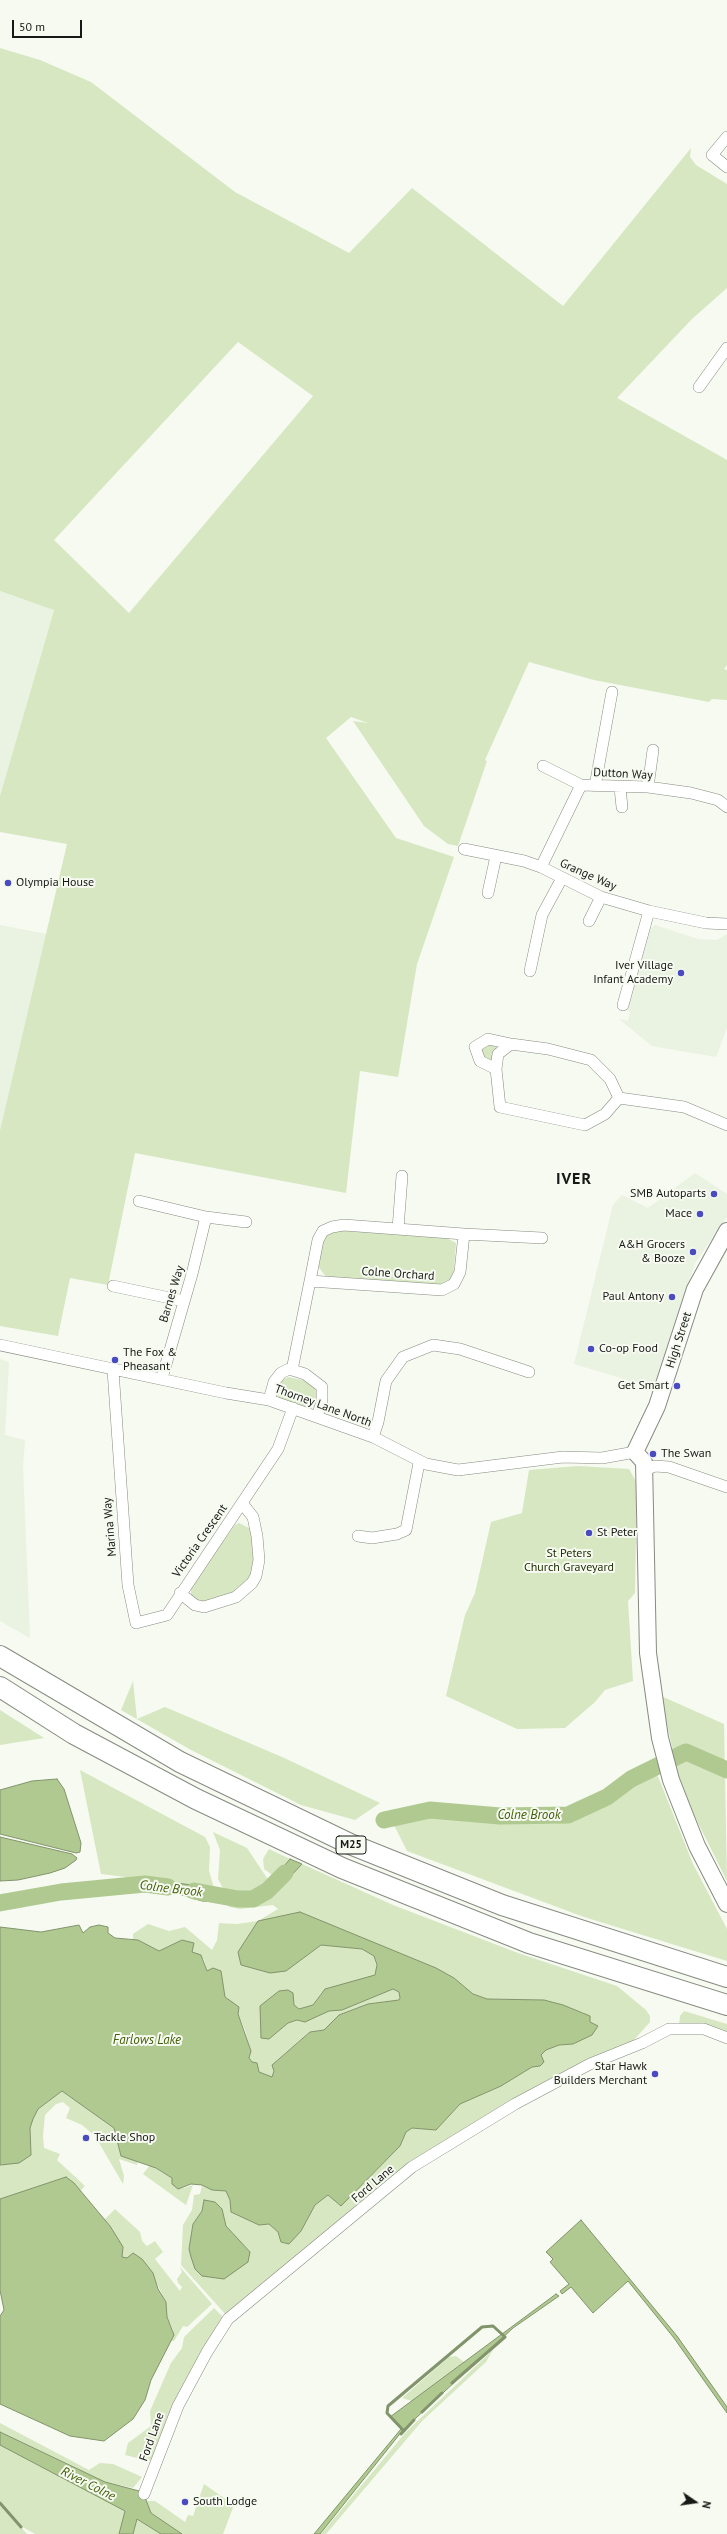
<!DOCTYPE html>
<html>
<head>
<meta charset="utf-8">
<style>
	body { margin:0 }
	#map { position:relative; width:727px; height:2534px; overflow:hidden; background:#f6faf1; font-family:"PT Sans",sans-serif }
	canvas { display:block }
	.north { position:absolute; left:675px; top:2482px; width:40px; height:40px; -webkit-text-stroke:3px #f6faf1; paint-order:stroke; rotate:103deg; font-size:11px; font-weight:700; line-height:16px; text-align:center; color:#181916 }
	.north::after { content:''; display:block; margin:auto; width:14px; height:18px; background:#181916; clip-path:polygon(50% 0,100% 100%,50% 72%,0 100%) }
	.scale { position:absolute; left:12px; top:20px; width:70px; height:18px; box-sizing:border-box; border:2px solid #181916; border-top:0; padding-left:5px; font-size:12px; line-height:14px; white-space:nowrap; color:#181916; -webkit-text-stroke:3px #f6faf1; paint-order:stroke }
</style>
</head>
<body>
<div id="map">
<canvas width="727" height="2534"></canvas>
<div class="north">N</div>
<div class="scale">50 m</div>
</div>
<script>
const ctx = document.querySelector('canvas').getContext('2d');
ctx.lineJoin = 'round';
function paint(path, color) { ctx.fillStyle = color; ctx.fill(path, 'evenodd'); }
const poly = rows => new Path2D(rows.map(r => 'M' + r).join(''));
function strokePath(path, color, width, dash) { ctx.strokeStyle = color; ctx.lineWidth = width; ctx.lineCap = dash ? 'butt' : 'round'; ctx.setLineDash(dash || []); ctx.stroke(path); }
function label(font, color, halo, rows, align = 'center') {
  ctx.font = font + ' "PT Sans",sans-serif'; ctx.lineWidth = 4; ctx.setLineDash([]); ctx.textBaseline = 'middle'; ctx.strokeStyle = halo; ctx.fillStyle = color; for (const [text, x, y, turn = 0] of rows) {
    ctx.save(); ctx.translate(x, y); ctx.rotate((+turn || 0) * Math.PI / 180); ctx.textAlign = isNaN(turn) ? turn : align; if (halo) ctx.strokeText(text, 0, 0); ctx.fillText(text, 0, 0); ctx.restore();
  }
}
const built = poly([
	[0,591,54,609,0,796],
	[0,925,47,934,2,1132,0,1131],
	[655,925,698,939,717,940,727,934,727,1028,716,1057,652,1046,619,1019,628,1021,630,1013,626,1007,646,932],
	[695,1173,727,1194,727,1217,695,1263,654,1388,574,1364,613,1205,622,1195,648,1208],
	[0,1359,9,1362,5,1435,25,1440,23,1467,30,1638,0,1621]
]);
const green = poly([
	[0,48,40,60,91,82,235,192,349,253,412,188,563,306,691,148,690,157,696,165,727,184,727,288,692,319,617,398,727,460,727,665,724,669,727,670,727,700,712,699,709,702,594,680,529,662,485,760,487,761,458,846,448,844,424,826,353,721,368,723,351,717,326,738,396,838,454,857,417,964,398,1077,360,1071,346,1193,135,1153,108,1285,70,1278,58,1336,0,1326,0,1131,67,844,0,832,0,796,54,610,0,591],
	[238,342,313,396,129,613,54,540],
	'481 1052a8 8 0 1 1 16 0a8 8 0 1 1-16 0Z',
	[332,1230,445,1237,456,1243,453,1280,440,1286,327,1278,317,1265,323,1236],
	[288,1377,307,1381,316,1389,318,1394,315,1404,304,1407,278,1398,277,1383],
	[578,1466,629,1469,637,1483,635,1593,628,1601,633,1681,605,1690,595,1702,565,1728,517,1729,446,1696,465,1615,475,1593,491,1522,522,1513,529,1470],
	[239,1523,251,1529,256,1564,252,1578,234,1594,204,1603,199,1602,191,1596,191,1585,235,1525],
	[133,1681,137,1719,165,1707,282,1757,380,1803,355,1820,301,1805,191,1750,121,1710],
	[661,1696,724,1724,727,1881,681,1789],
	[0,1710,44,1738,0,1745],
	[80,1770,205,1837,210,1847,209,1871,214,1888,101,1874],
	[657,1774,693,1864,727,1929,727,1961,584,1917,407,1851,394,1825,413,1815,481,1816,554,1824,594,1811,633,1782],
	[213,1832,247,1848,267,1878,273,1880,262,1890,243,1895,225,1892,218,1879,220,1850],
	[269,1849,290,1859,275,1877,264,1869,263,1859],
	[302,1864,393,1905,518,1953,617,1986,646,2010,650,2016,650,2022,633,2041,412,2166,227,2316,181,2265,183,2225,192,2210,194,2195,200,2194,202,2185,212,2190,226,2191,230,2200,263,2225,269,2224,278,2232,281,2242,301,2231,315,2205,328,2195,341,2206,400,2146,405,2132,412,2128,436,2130,460,2104,501,2086,532,2067,540,2066,541,2055,546,2049,559,2045,573,2044,590,2022,584,2013,544,2000,487,1999,473,1994,454,1978,300,1912,286,1971,321,1945,362,1949,374,1956,377,1969,375,1976,371,1978,359,1980,321,1993,313,2005,298,2009,294,2005,293,1999,269,2039,288,2023,298,2020,305,2022,329,2011,342,2010,393,1989,399,1992,400,1998,399,2000,368,2004,339,2015,324,2030,310,2032,277,2060,272,2077,268,2077,259,2072,249,2058,251,2051,245,2030,238,2014,225,1997,221,1983,222,1976,207,1971,204,1959,192,1952,182,1940,159,1951,138,1940,133,1940,133,1934,148,1924,169,1931,185,1927,212,1950,217,1940,219,1923,237,1924,258,1921,278,1909,273,1905,240,1909,229,1907,228,1904,251,1904,274,1895,293,1871],
	[222,2209,226,2226,250,2252,189,2249,193,2224,202,2211],
	[684,2011,727,2024,727,2035,679,2025,680,2016],
	[62,2091,114,2128,121,2156,138,2161,137,2165,119,2159,124,2176,123,2184,95,2136,82,2125,66,2118,70,2108,63,2102,56,2104,45,2115,43,2136,44,2148,60,2154,57,2160,85,2186,80,2191,66,2177,0,2199,0,2165,31,2155,30,2128,33,2119,38,2109],
	[150,2165,172,2178,184,2188,193,2185,186,2205,143,2174],
	[115,2209,140,2232,142,2241,147,2246,155,2241,163,2252,155,2259,180,2291,182,2287,178,2283,177,2279,182,2272,180,2267,212,2304,187,2327,183,2326,174,2341,171,2341,173,2330,167,2317,166,2302,153,2276,135,2255,127,2258,122,2257,122,2250,110,2226,104,2220],
	[214,2308,225,2319,155,2457,149,2461,125,2455,128,2443,151,2426,150,2411,171,2363,182,2348,184,2337],
	[493,2350,486,2362,422,2421,326,2534,321,2534,406,2432],
	[456,2356,464,2362,412,2401,402,2398,449,2357],
	[0,2423,89,2470,100,2463,113,2464,142,2477,133,2488,105,2482,0,2432],
	[0,2445,125,2511,119,2534,35,2534,19,2525,27,2534,0,2534],
	[204,2484,234,2505,223,2534,182,2534,151,2513,147,2501,155,2501,185,2522,188,2515,193,2516],
	[137,2519,161,2534,133,2534]
]);
const water = poly([
	[57,1779,64,1789,81,1843,80,1852,76,1853,0,1834,0,1790,32,1781,57,1779],
	[0,1837,72,1854,77,1858,76,1860,65,1868,50,1873,18,1880,0,1881,0,1837],
	[290,1859,302,1864,285,1882,275,1877,290,1859],
	[273,1880,283,1884,274,1895,251,1904,228,1904,225,1892,242,1895,253,1892,262,1890,273,1880],
	[162,1881,214,1888,218,1902,202,1901,145,1884,162,1881],
	[300,1912,436,1968,454,1978,473,1994,487,1999,544,2000,563,2005,590,2016,590,2022,598,2026,592,2035,573,2044,559,2045,546,2050,541,2055,544,2062,540,2066,532,2067,501,2086,460,2104,436,2130,412,2128,406,2132,400,2146,341,2206,328,2195,315,2205,301,2231,289,2244,281,2242,278,2232,269,2224,259,2225,231,2212,230,2200,226,2191,212,2190,202,2185,191,2184,178,2189,172,2184,172,2178,156,2168,121,2156,114,2128,62,2091,38,2109,33,2119,30,2128,31,2155,19,2163,0,2165,0,1927,41,1932,79,1925,83,1933,90,1927,99,1925,108,1927,108,1933,115,1938,138,1940,159,1951,182,1940,194,1943,192,1952,201,1955,207,1971,213,1968,221,1971,225,1997,239,2007,238,2014,251,2051,249,2058,252,2062,257,2063,259,2072,272,2077,274,2071,272,2065,310,2032,324,2030,339,2015,368,2004,399,2000,400,1998,399,1992,393,1989,342,2010,329,2011,305,2022,297,2020,288,2023,269,2039,261,2038,260,2006,279,1991,288,1990,293,1993,294,2005,299,2009,313,2005,325,1989,375,1975,377,1965,374,1956,362,1949,321,1945,286,1971,270,1973,241,1965,238,1952,258,1921,300,1912],
	[66,2177,74,2183,110,2226,123,2247,122,2257,127,2258,133,2253,142,2259,153,2273,158,2289,166,2302,167,2317,174,2335,151,2380,145,2400,133,2419,104,2441,70,2436,0,2404,0,2316,4,2310,0,2290,0,2199,66,2177],
	[204,2200,215,2202,222,2209,226,2226,250,2252,248,2262,224,2279,202,2276,195,2269,191,2257,189,2249,193,2224,202,2211,204,2200],
	[581,2220,677,2336,727,2407,727,2413,674,2338,628,2281,593,2313,571,2287,562,2294,560,2291,569,2284,550,2262,553,2259,546,2252,581,2220],
	[556,2294,559,2296,513,2328,403,2430,320,2534,314,2534,401,2429,390,2417,556,2294],
	[0,2432,105,2482,143,2492,151,2513,182,2534,161,2534,137,2519,133,2534,119,2534,125,2511,0,2445,0,2432]
]);
const stream = poly([
	[452,2383,505,2337],
	[422,2412,442,2393],
	[403,2430,387,2413,388,2406,482,2327,493,2326,504,2336],
	[401,2434,414,2420],
	[0,2503,21,2527]
]);
const river = poly([
	[384,1820,430,1810,500,1816,568,1815,607,1797,631,1779,686,1752,727,1770],
	[194,1891,238,1899,253,1899,267,1891,285,1873],
	[0,1903,61,1892,145,1884,168,1887]
]);
const street = poly([
	[727,137,712,155,727,167],
	[699,387,727,348],
	[543,766,581,785],
	[595,786,612,692],
	[648,787,653,750],
	[620,788,622,807],
	[464,849,524,861,541,867,601,897,649,911,706,923,727,924],
	[541,867,581,785,648,787,691,793,718,800,727,807],
	[488,893,496,856],
	[589,921,601,897],
	[530,971,542,915,562,878],
	[623,1005,649,911],
	[511,1044,548,1049,591,1060,610,1079,619,1098,605,1114,585,1125,500,1107,496,1069,498,1054,511,1044],
	[496,1069,480,1061,475,1047,488,1039,511,1044],
	[619,1098,684,1107,727,1125],
	[139,1201,206,1217,246,1222],
	[344,1225,464,1234,460,1272,454,1284,442,1290,310,1281,318,1240,323,1231,332,1227,344,1225],
	[398,1229,402,1176],
	[464,1234,542,1238],
	[113,1286,184,1301],
	[0,1345,226,1393,269,1400,373,1437,426,1464,458,1470,563,1457,602,1458,635,1452],
	[113,1370,128,1585,136,1623,167,1615,278,1449,293,1408],
	[292,1370,310,1281],
	[162,1378,192,1274,206,1217],
	[269,1400,274,1382,281,1373,289,1369,305,1374,322,1387,322,1402,317,1416],
	[373,1437,378,1422,386,1381,403,1357,433,1345,460,1349,529,1372],
	[644,1470,655,1466,669,1467,727,1487],
	[358,1536,372,1538,397,1534,406,1530,419,1463],
	[180,1593,195,1605,204,1607,236,1597,252,1583,256,1576,259,1560,257,1536,253,1517,242,1503],
	[144,2494,178,2406,207,2352,228,2319,412,2167,515,2104,590,2064,642,2043,669,2029,704,2029,727,2038]
]);
const secondary = poly([
	[727,1231,695,1289,657,1406,635,1452,644,1462,648,1653,660,1738,671,1780,697,1846,727,1904]
]);
const highway = poly([
	[0,1656,180,1762,350,1844,502,1905,727,1977],
	[0,1687,74,1734,196,1799,342,1868,529,1943,727,2005]
]);
const markers = [
	[8,883,4,"#4b4bc1"],
	[681,973,4,"#4b4bc1"],
	[714,1194,4,"#4b4bc1"],
	[700,1214,4,"#4b4bc1"],
	[693,1252,4,"#4b4bc1"],
	[672,1297,4,"#4b4bc1"],
	[591,1349,4,"#4b4bc1"],
	[115,1360,4,"#4b4bc1"],
	[677,1386,4,"#4b4bc1"],
	[653,1454,4,"#4b4bc1"],
	[589,1533,4,"#4b4bc1"],
	[655,2074,4,"#4b4bc1"],
	[86,2138,4,"#4b4bc1"],
	[185,2502,4,"#4b4bc1"]
];
const shields = [
	[351,1845,30]
];
const shieldNames = [
	["M25",351,1845]
];
const streetNames = [
	["Dutton Way",623,774,3],
	["Grange Way",588,875,24],
	["Colne Orchard",398,1274,4],
	["Barnes Way",172,1294,-73],
	["High Street",679,1340,-72],
	["Thorney Lane North",323,1406,20],
	["Marina Way",110,1527,-95],
	["Victoria Crescent",200,1541,-55],
	["Ford Lane",373,2184,-40],
	["Ford Lane",152,2437,-70]
];
const poiNames = [
	["Olympia House",16,883],
	["Iver Village",673,966,"right"],
	["Infant Academy",673,980,"right"],
	["SMB Autoparts",706,1194,"right"],
	["Mace",692,1214,"right"],
	["A&H Grocers",685,1245,"right"],
	["& Booze",685,1259,"right"],
	["Paul Antony",664,1297,"right"],
	["Co-op Food",599,1349],
	["The Fox &",123,1353],
	["Pheasant",123,1367],
	["Get Smart",669,1386,"right"],
	["The Swan",661,1454],
	["St Peter",597,1533],
	["Star Hawk",647,2067,"right"],
	["Builders Merchant",647,2081,"right"],
	["Tackle Shop",94,2138],
	["South Lodge",193,2502]
];
const parkNames = [
	["St Peters",569,1554],
	["Church Graveyard",569,1568]
];
const waterNames = [
	["Colne Brook",529,1815],
	["Colne Brook",171,1889,7],
	["Farlows Lake",147,2040],
	["River Colne",88,2484,27]
];
const districtNames = [
	["IVER",574,1179]
];
paint(built, '#eaf2e1');
paint(green, '#d6e7c1');
paint(water, '#b0c990');
strokePath(water, '#82946b', 1);
strokePath(stream, '#82946b', 3);
strokePath(river, '#b0c990', 17);
strokePath(street, '#878b82', 12);
strokePath(secondary, '#878b82', 18);
strokePath(highway, '#878b82', 22);
strokePath(street, '#fff', 11);
strokePath(secondary, '#fff', 16);
strokePath(highway, '#fff', 20);
for (const [x, y, r, color] of markers) { const dot = new Path2D(); dot.arc(x, y, r, 0, 2 * Math.PI); ctx.fillStyle = color; ctx.fill(dot); strokePath(dot, '#f6faf1', 1.5); }
for (const [x, y, w] of shields) { const box = new Path2D(); box.roundRect(x - w / 2, y - 9, w, 18, 3); ctx.fillStyle = '#f6faf1'; ctx.fill(box); strokePath(box, '#181916', 1); }
label('bold 11px', '#181916', null, shieldNames);
label('12px', '#181916', '#f6faf1', streetNames);
label('12px', '#181916', '#f6faf1', poiNames, 'left');
label('12px', '#213006', '#f6faf1', parkNames);
label('italic 13px', '#44600b', '#f6faf1', waterNames);
ctx.letterSpacing = '1px';
label('bold 16px', '#181916', '#f6faf1', districtNames);
ctx.letterSpacing = '0px';
</script>
</body>
</html>
